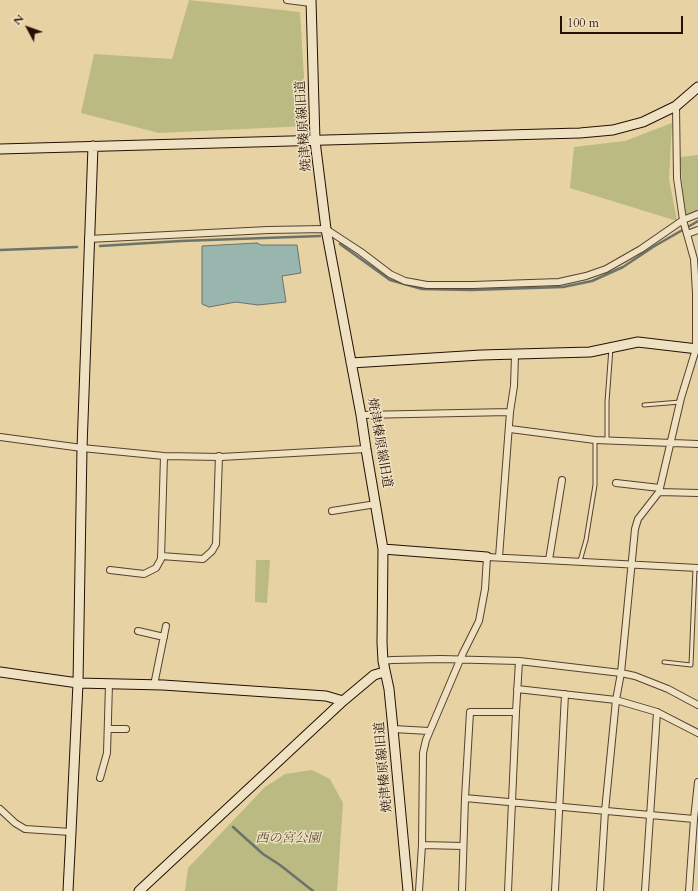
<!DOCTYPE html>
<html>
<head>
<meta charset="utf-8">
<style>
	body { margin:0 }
	#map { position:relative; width:698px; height:891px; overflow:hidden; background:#e7d2a3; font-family:Cardo,serif }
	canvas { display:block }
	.north { position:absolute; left:8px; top:8px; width:40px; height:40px; -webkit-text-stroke:3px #efe2c3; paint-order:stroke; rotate:311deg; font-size:11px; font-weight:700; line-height:16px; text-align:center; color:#280f05 }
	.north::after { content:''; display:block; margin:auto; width:14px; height:18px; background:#280f05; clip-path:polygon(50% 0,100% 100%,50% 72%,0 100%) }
	.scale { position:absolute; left:560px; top:16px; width:123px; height:18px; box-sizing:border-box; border:2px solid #280f05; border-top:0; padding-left:5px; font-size:12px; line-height:14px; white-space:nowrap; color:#280f05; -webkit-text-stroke:3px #efe2c3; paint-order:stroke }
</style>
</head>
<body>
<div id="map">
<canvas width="698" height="891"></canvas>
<div class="north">N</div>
<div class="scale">100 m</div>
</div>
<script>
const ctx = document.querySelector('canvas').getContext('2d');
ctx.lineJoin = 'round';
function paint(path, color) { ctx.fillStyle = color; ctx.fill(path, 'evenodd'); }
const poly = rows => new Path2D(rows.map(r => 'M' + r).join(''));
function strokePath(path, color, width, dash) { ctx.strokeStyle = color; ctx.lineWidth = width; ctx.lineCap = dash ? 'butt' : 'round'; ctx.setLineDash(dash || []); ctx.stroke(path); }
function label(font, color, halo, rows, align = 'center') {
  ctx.font = font + ' Cardo,"Noto Serif JP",serif'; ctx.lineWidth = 3; ctx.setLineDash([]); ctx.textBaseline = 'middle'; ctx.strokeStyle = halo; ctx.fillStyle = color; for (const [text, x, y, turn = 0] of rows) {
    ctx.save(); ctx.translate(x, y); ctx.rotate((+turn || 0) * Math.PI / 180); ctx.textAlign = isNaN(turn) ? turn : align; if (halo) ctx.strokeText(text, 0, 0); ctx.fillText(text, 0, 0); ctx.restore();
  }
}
const green = poly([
	[189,0,300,12,307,126,159,133,81,113,94,54,172,59],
	[672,123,669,179,677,221,570,188,574,147,625,141],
	[698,155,698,212,685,216,680,157],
	[256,560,270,560,267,603,255,602],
	[312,770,330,779,343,803,337,891,185,891,188,868,265,787,285,774]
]);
const water = poly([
	[257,243,261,245,297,245,301,273,282,276,286,302,258,305,236,302,209,307,202,304,202,246,257,243]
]);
const stream = poly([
	[340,244,390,280,422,289,471,290,563,287,592,281,623,267,653,247,698,221],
	[100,246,181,241,320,236],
	[0,250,77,247],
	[233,827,263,854,280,865,313,891]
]);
const lane = poly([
	[644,405,680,402],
	[607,440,607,402,611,348],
	[580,561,586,540,595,485,595,440],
	[664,662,691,665,695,568]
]);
const street = poly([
	[287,0,311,3],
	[687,234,698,230],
	[88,239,268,230,326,229,361,252,390,274,405,281,427,285,473,285,559,282,586,276,606,269,641,249,683,220,698,214],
	[361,415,510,412],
	[510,429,595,440,698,444],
	[0,437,82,448,164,456,221,457,366,449],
	[616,483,660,488],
	[659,492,698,493],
	[332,511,376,504],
	[161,556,203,559,212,551,216,544,219,456],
	[499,557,510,412,514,386,515,355],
	[549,560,562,480],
	[110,570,144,574,156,568,161,559,164,456],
	[138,631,164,637],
	[383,661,392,660,441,659,519,661,621,673,635,676,668,689,698,705],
	[154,685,166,626],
	[517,689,616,700,657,712,698,733],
	[108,729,126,729],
	[393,729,429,731],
	[100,778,107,753,109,684],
	[465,798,694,819,689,891],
	[0,809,15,823,25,829,71,832],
	[694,819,698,782],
	[422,845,463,846],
	[419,891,422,845,423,753,426,740,463,653,479,621,485,589,487,557,698,568],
	[462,891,465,798,470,712,516,712,519,661],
	[508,891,516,712],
	[555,891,565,694],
	[600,891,605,811,616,700,621,673,635,529,638,519,659,492,681,398,696,349,696,293,694,259,683,220,677,178,676,106],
	[645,891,657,712]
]);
const secondary = poly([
	[311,0,315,141,326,229,361,415,366,449,383,549,382,643,383,661,389,689,393,729,408,891],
	[0,149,580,133,613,130,643,122,676,106,698,87],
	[351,363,481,355,590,352,638,342,698,349],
	[383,549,487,557],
	[0,672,78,683,163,685,326,696,343,701],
	[68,891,71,832,78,683,82,448,93,146],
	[139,891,343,701,374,675,384,672]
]);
const streetNames = [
	["焼津榛原線旧道",304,126,-94],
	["焼津榛原線旧道",379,443,80],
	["焼津榛原線旧道",384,767,-95]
];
const parkNames = [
	["西の宮公園",288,839]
];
paint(green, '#baba82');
paint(water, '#98b6ae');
strokePath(water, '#6b736a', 1);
strokePath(stream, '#6b736a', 2.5);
strokePath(lane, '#58402c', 5);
strokePath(street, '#58402c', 8);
strokePath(secondary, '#280f05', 11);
strokePath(lane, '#efe2c3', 3);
strokePath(street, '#efe2c3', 6);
strokePath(secondary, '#efe2c3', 9);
label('13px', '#280f05', '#efe2c3', streetNames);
label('italic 13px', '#5b4b31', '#efe2c3', parkNames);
</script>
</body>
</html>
